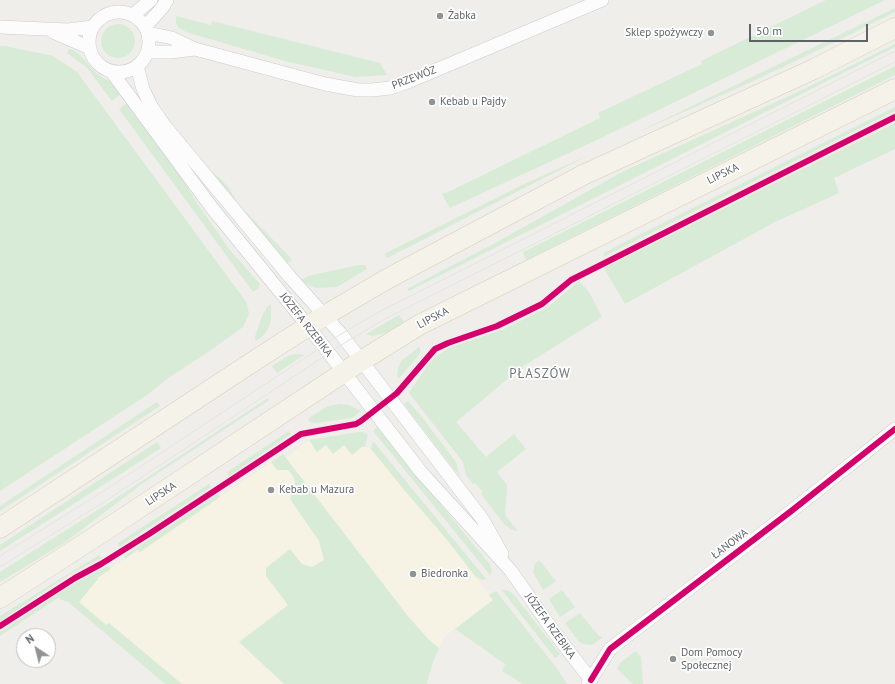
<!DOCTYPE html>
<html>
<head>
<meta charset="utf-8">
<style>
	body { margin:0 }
	#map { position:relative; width:895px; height:684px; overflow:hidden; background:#efeeea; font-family:"PT Sans",sans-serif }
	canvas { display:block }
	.north { position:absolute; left:16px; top:628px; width:40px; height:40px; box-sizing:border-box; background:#fff; border:1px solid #bfc1c3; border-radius:50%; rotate:325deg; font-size:11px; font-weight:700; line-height:16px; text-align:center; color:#5f6368 }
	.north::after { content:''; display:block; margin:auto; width:14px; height:18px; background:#919496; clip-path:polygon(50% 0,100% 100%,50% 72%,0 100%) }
	.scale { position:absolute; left:749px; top:24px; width:119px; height:18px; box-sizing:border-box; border:2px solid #5f6368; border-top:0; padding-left:5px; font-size:12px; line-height:14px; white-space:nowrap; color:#5f6368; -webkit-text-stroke:3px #fff; paint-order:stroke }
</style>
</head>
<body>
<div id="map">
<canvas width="895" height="684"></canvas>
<div class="north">N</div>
<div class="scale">50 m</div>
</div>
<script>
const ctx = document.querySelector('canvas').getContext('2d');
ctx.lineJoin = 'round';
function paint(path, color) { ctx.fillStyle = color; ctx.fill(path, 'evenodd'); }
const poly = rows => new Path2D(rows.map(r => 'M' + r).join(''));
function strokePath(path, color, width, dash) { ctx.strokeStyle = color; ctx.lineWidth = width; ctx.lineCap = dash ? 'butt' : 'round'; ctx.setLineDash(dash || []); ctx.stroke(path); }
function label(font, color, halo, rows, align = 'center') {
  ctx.font = font + ' "PT Sans",sans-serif'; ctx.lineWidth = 3.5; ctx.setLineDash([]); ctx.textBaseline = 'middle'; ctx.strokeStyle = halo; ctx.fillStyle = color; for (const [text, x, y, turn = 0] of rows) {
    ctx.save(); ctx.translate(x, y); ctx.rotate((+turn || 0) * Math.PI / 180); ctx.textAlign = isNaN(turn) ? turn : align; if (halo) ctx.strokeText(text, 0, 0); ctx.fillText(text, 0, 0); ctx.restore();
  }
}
const commercial = poly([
	[309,440,317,451,326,445,362,447,371,449,448,541,493,600,444,637,432,665,427,684,165,684,68,602,94,580,137,550,140,552,271,462,283,454,286,458]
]);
const green = poly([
	[826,0,885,0,599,139,450,208,442,194,448,192,600,118,598,113,702,64,701,61],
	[895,8,895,12,837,41,760,78,634,134],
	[176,16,211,25,212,21,380,63,387,75,355,77,285,61,186,32,178,27,176,23],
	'101 41a17 17 0 1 1 34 0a17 17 0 1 1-34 0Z',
	[895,44,895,47,409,291,407,289,497,242,624,171,798,92],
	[0,46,5,46,53,56,77,72,247,303,249,314,243,327,211,350,167,379,147,395,0,491],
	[69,49,75,51,80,55,97,74,114,84,121,94,112,101,87,68,67,53],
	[895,66,895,75,526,260,523,252],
	[127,103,178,172,197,203,229,249,260,284,258,289,253,292,119,109],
	[895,107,895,111,603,257,605,252],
	[895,123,895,149,834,178,839,193,775,222,625,304,604,268],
	[587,156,387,258,384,254,524,184],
	[208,170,219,177,228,187,239,205,291,258,291,261,286,264],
	[359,265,365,265,367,269,337,287,317,288,308,285,301,280,308,276],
	[579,281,589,292,602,317,522,367,456,422,486,457,514,434,526,449,497,472,507,485,505,515,518,531,512,530,504,524,481,494,483,492,475,483,473,484,466,475,463,462,409,393,429,363,441,353,449,348,504,329,536,313,549,306],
	[271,304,271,320,268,329,263,336,256,341,255,338,256,333,263,314,266,308],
	[399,315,404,322,388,332,373,336,366,334],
	[419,347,421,351,419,355,399,378,397,378,398,368,401,361],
	[298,354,304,355,277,373,272,366,290,355],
	[268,398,269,400,143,483,64,543,0,582,0,572,104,506],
	[408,401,421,416,456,462,460,477,404,404],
	[157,402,160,406,0,511,0,506],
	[341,404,349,405,361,411,352,418,315,423,310,422,308,419,326,407,333,405],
	[377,427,483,556,490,565,492,570,490,575,373,431],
	[289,431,291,434,229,476,227,472],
	[358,432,363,432,368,435,365,447,362,447,352,455,344,445,333,454,326,445,317,452,309,440],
	[373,441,486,579,482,580,475,576,448,541,405,491,371,449],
	[157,442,161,448,0,551,0,545],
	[283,454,407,615,429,640,439,648,432,665,427,684,284,684,239,642,288,605,266,576,266,568,290,549,302,564,312,567,324,560,319,541,290,499,295,482,293,476,288,470,277,470,271,462],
	[209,484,211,487,119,547,118,543],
	[218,494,220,497,140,552,137,550,125,559,124,556],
	[99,555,102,558,72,573,0,621,0,616],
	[539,560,556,581,543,590,533,572,535,564],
	[108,566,111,569,97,578,98,579,79,602,106,625,109,623,182,684,165,684,68,602,58,598,0,636,0,632,56,595,77,582],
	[501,589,509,591,515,596,560,654,555,658],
	[562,590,575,607,560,617,549,599],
	[496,591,555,666,567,684,523,684,502,671,505,664,455,629,493,600,489,595],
	[580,613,599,636,603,637,592,645,583,644,579,642,565,623],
	[636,651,641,657,643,684,633,684,617,669,621,662]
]);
const minor = poly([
	'89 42a30 30 0 1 1 60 0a30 30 0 1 1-60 0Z',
	[133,15,151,0],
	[0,27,68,30,93,27],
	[145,27,162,8,167,0],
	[53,32,90,48],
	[148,33,172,38,195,49,325,84,358,90,372,90,390,88,410,81,602,0],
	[148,52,171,52,195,49],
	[137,66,143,89,151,106,164,125,290,277,341,334,483,520,502,554],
	[111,71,212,208,308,326,421,472,511,571,551,628,591,680],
	[588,684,610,649,790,512,895,429]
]);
const primary = poly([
	[0,528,254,361,324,316,387,279,583,175,814,69,895,28],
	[0,598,98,535,361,361,419,325,895,89]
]);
const tram = poly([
	[0,556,99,494,341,334,379,312,895,51],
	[0,567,104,502,346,342,383,320,895,62]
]);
const cycleway = poly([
	[0,626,75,578,101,564,149,534,301,434,356,424,361,421,397,393,435,349,448,343,497,326,542,304,571,280,895,117],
	[591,680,610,649,790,512,895,429]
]);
const markers = [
	[440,16,4,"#919496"],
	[711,33,4,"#919496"],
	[432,102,4,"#919496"],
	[271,490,4,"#919496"],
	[413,574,4,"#919496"],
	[673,659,4,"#919496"]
];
const poiNames = [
	["Żabka",448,16],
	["Sklep spożywczy",703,33,"right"],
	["Kebab u Pajdy",440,102],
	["Kebab u Mazura",279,490],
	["Biedronka",421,574],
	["Dom Pomocy",681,653],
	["Społecznej",681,666]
];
const streetNames = [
	["PRZEWÓZ",414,78,-21],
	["LIPSKA",723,174,-26],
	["LIPSKA",433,318,-28],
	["JÓZEFA RZEBIKA",306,325,52],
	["LIPSKA",161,494,-33],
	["ŁANOWA",730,544,-37],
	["JÓZEFA RZEBIKA",550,626,54]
];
const quarterNames = [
	["PŁASZÓW",540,374]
];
paint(commercial, '#f7f3e4');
paint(green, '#d8ebd6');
strokePath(minor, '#cbcccc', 14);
strokePath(primary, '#d7ceb8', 21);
strokePath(minor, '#fdfcfc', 13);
strokePath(primary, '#f4f2e9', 20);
strokePath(tram, '#e4e4e4', 1);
strokePath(cycleway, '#d6006c', 6);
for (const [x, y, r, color] of markers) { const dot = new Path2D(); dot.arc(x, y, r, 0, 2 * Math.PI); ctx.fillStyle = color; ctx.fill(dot); strokePath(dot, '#fff', 1.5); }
label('11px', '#5f6368', '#fff', poiNames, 'left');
label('11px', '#5f6368', '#fff', streetNames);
ctx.letterSpacing = '1px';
label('13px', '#70757a', '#fff', quarterNames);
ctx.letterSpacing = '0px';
</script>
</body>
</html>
